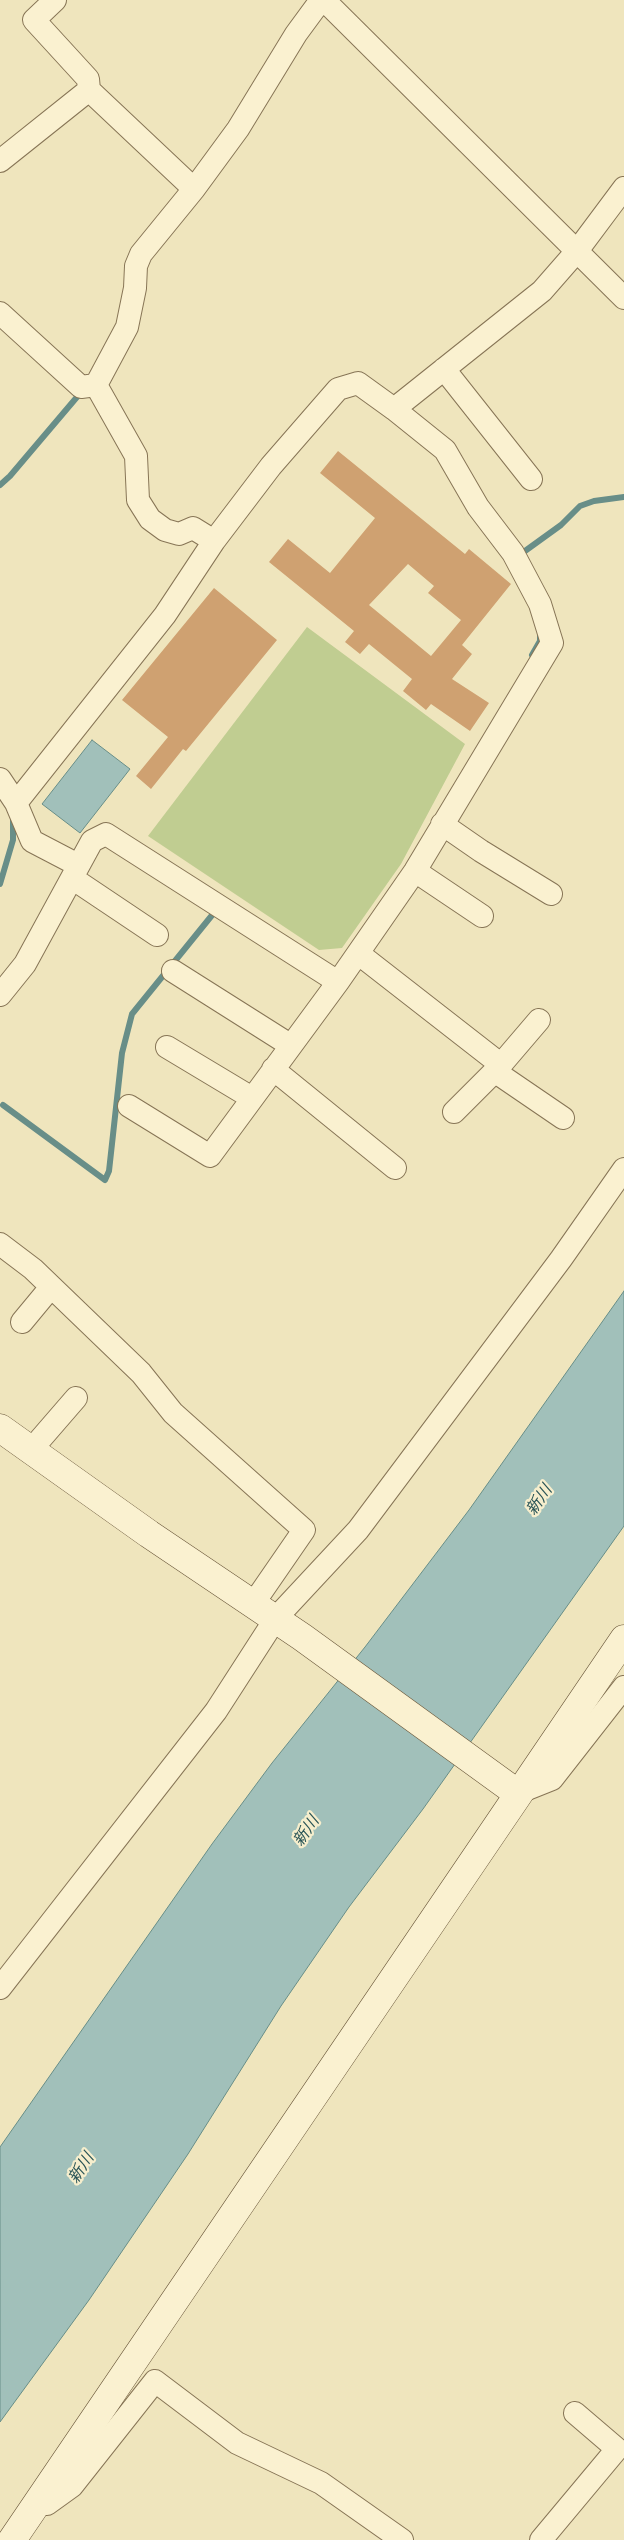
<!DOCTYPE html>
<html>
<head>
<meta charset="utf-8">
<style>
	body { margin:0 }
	canvas { display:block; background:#efe5bd }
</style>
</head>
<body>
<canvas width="624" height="2540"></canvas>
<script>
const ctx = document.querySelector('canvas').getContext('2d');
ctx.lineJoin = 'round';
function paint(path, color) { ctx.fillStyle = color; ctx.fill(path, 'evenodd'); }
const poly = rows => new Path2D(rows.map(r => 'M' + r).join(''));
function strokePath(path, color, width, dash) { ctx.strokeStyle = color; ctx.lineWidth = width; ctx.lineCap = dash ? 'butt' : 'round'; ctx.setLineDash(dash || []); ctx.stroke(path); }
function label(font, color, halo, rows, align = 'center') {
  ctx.font = font + ' "Playfair Display","Noto Sans JP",serif'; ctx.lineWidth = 4.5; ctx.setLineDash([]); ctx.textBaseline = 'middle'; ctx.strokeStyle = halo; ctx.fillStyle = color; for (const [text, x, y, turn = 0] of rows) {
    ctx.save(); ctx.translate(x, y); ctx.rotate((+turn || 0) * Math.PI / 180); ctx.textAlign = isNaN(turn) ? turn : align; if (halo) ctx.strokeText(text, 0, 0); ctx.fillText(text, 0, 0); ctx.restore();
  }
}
const green = poly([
	[307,627,465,744,401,864,342,948,319,950,148,836]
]);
const water = poly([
	[92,740,130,769,80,833,42,804,92,740],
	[624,1291,624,1526,423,1809,349,1907,281,2006,188,2154,89,2300,0,2422,0,2147,212,1844,272,1763,365,1647,469,1510,624,1291]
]);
const stream = poly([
	[0,485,10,476,77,397],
	[525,551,561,525,580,506,594,501,624,497],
	[532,655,540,641,540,634],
	[0,884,13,840,13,818],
	[3,1105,105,1180,109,1171,122,1053,132,1014,213,914]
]);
const building = poly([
	[338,451,465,554,469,549,511,584,462,645,472,654,452,679,489,703,470,731,431,704,426,710,403,691,412,679,369,644,360,654,345,642,354,631,269,562,288,539,330,573,375,518,320,473],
	[408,564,434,586,428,593,461,620,431,656,369,605],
	[214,588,277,640,186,751,183,749,151,789,136,776,168,737,122,700]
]);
const street = poly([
	[55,0,34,20,88,79,89,90],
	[324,0,624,298],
	[0,161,89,90,194,189],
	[0,313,81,387,96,385,127,327,135,288,136,266,141,254,194,189,238,129,296,34,321,0],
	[444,369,531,479],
	[96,385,136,456,138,500,150,519,165,530,179,534,193,528,214,541],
	[0,779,16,803],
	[442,824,481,851,551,894],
	[78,865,32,841,16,803,165,615,214,541,271,466,338,389,358,383,394,409],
	[415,871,482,916],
	[72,878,157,935],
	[359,954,495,1060,500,1075,563,1118],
	[173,971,290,1045],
	[0,995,25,964,92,841,106,834,338,982,415,871,552,643,540,604,513,553,478,507,445,450,394,409,542,291,577,251,624,188],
	[167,1047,252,1098],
	[273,1069,395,1168],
	[129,1106,210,1156,338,982],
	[454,1112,498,1068,539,1020],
	[0,1244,33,1269,141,1373,173,1413,304,1530,253,1604],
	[22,1322,51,1287],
	[31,1450,76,1398],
	[517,1793,552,1779,624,1687],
	[0,1988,216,1711,276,1618,358,1530,561,1259,624,1169],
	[41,2499,47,2504,72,2486,155,2381,237,2443,321,2483,402,2540],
	[541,2540,617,2449,575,2413]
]);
const secondary = poly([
	[0,1428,149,1534,302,1637,517,1793],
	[12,2540,624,1639]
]);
const waterNames = [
	["新川",539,1500,-55],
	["新川",306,1831,-55],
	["新川",81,2168,-57]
];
paint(green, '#c0cd91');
paint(water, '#a1c0ba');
strokePath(water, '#688e88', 1);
strokePath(stream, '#688e88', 6);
paint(building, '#cfa171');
strokePath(street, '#877556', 24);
strokePath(secondary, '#695639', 29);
strokePath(street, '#faf1d0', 22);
strokePath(secondary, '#faf1d0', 28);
label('italic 16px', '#2a5557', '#f6eecd', waterNames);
</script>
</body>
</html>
